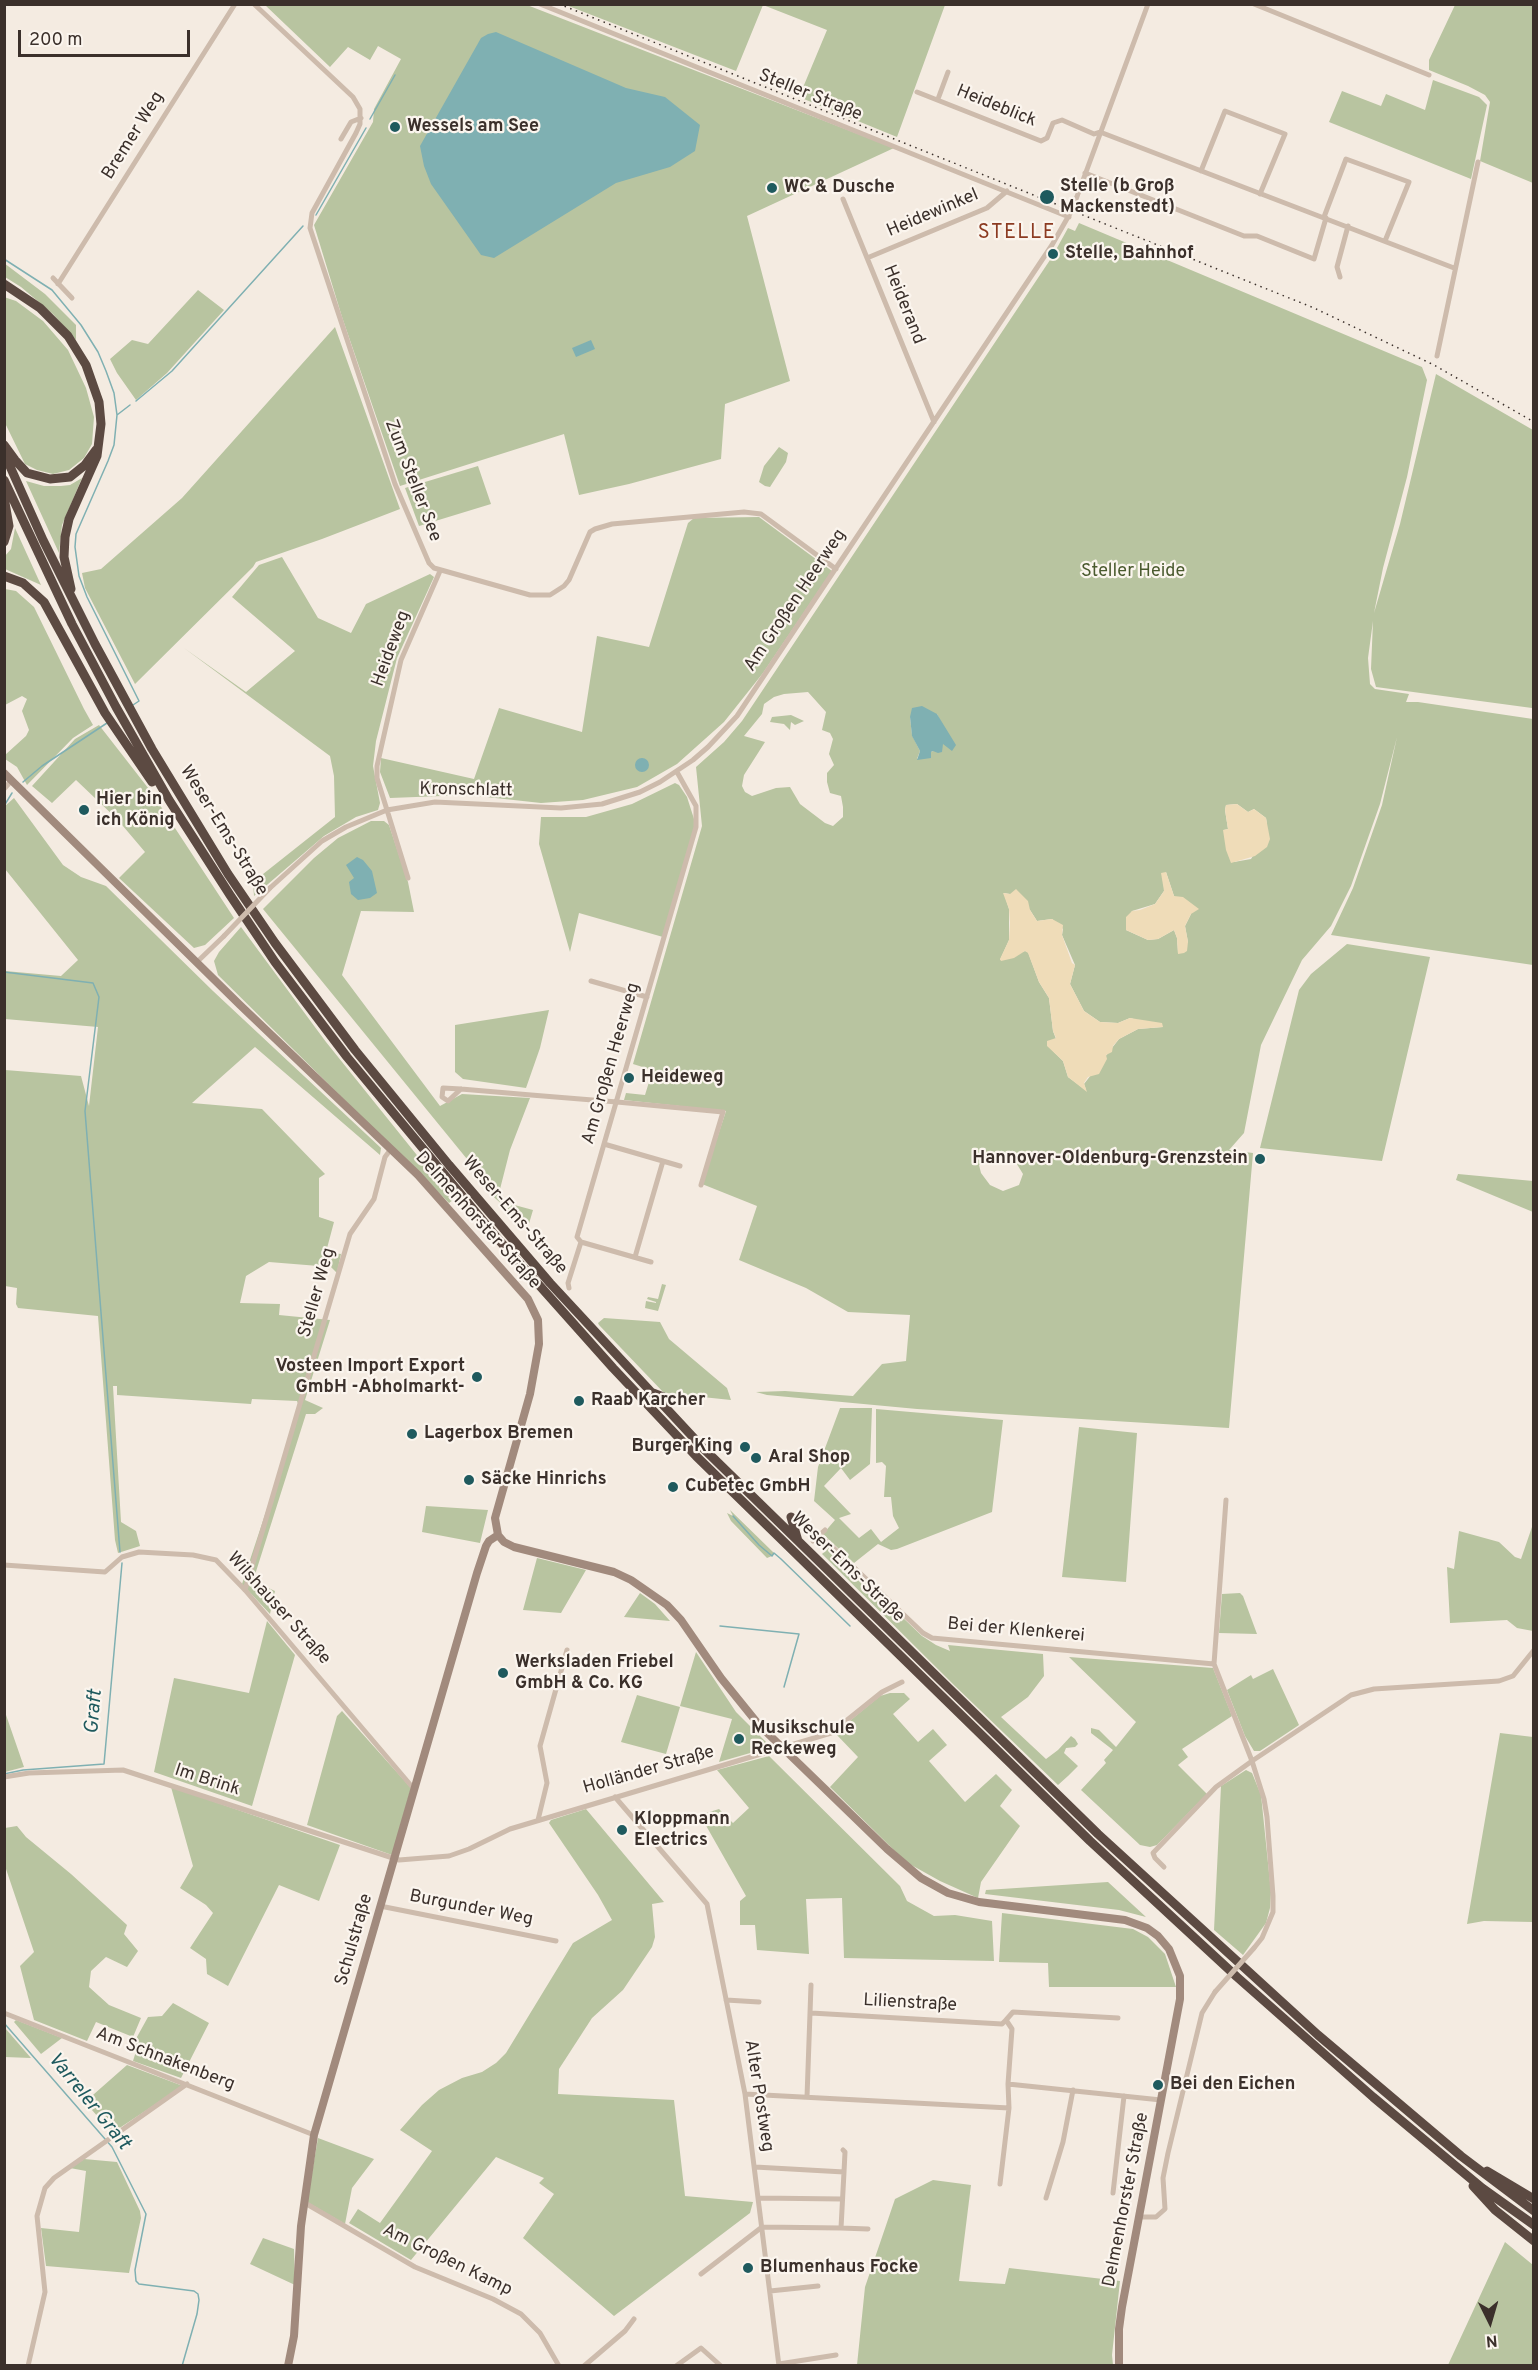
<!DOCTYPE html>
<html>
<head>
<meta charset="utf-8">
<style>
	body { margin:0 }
	#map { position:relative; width:1538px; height:2370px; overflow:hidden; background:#f4ebe1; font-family:Overpass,sans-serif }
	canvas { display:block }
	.frame { position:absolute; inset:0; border:6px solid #3b302b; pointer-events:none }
	.north { position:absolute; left:1460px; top:2292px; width:60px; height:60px; -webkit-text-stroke:4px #fbf5ee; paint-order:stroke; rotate:175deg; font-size:16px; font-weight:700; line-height:24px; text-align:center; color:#3b302b }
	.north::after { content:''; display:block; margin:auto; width:21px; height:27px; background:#3b302b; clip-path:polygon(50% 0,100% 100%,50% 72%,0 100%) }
	.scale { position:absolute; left:18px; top:30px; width:172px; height:27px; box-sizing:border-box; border:3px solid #3b302b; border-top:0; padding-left:8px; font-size:18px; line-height:21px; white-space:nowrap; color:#3b302b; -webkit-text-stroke:4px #fbf5ee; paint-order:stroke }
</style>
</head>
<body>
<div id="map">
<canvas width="1538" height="2370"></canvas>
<div class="frame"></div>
<div class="north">N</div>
<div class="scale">200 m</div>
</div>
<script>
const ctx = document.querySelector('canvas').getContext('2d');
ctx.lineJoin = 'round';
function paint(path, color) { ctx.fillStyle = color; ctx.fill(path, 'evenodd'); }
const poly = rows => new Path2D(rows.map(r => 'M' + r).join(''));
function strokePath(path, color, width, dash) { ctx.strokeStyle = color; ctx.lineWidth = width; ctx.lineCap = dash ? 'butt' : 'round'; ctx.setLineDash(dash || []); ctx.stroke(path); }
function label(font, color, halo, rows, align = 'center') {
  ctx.font = font + ' Overpass,sans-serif'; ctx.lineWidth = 4.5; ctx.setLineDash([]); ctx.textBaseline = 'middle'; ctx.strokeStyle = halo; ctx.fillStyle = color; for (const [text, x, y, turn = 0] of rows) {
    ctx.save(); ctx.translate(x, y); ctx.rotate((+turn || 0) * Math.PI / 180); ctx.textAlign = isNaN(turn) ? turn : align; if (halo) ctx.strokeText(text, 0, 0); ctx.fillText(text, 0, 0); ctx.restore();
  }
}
const green = poly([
	[265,5,527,5,894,148,747,216,790,381,725,404,721,459,629,484,579,495,564,434,400,486,342,317,314,225,373,122,374,109,401,59,378,46,370,60,348,47,330,67],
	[566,5,763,4,763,5,736,71],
	[763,5,945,5,897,137,799,97,827,30],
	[1455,5,1533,5,1533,183,1480,161,1490,102,1485,95,1468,86,1429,70,1429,60],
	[1433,80,1479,97,1487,105,1471,179,1329,122,1342,91,1381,106,1386,94,1425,110],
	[1079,223,1422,367,1427,380,1407,477,1383,568,1374,613,1400,524,1436,374,1533,430,1532,708,1376,687,1371,669,1373,621,1368,658,1370,684,1375,689,1409,694,1406,702,1418,702,1533,719,1533,965,1331,935,1353,888,1382,805,1397,737,1380,804,1351,886,1331,926,1302,960,1261,1045,1244,1133,1229,1150,1253,1153,1229,1428,917,1409,767,1395,756,1392,785,1391,853,1396,882,1364,906,1361,910,1315,848,1312,806,1288,739,1260,757,1206,702,1184,726,1111,624,1100,626,1093,645,1095,649,1082,649,1069,633,1064,702,826,696,767,724,742,742,721,1052,257,1068,228,1075,231],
	[808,692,826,712,822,730,830,733,833,739,829,754,834,765,827,773,827,782,830,793,841,796,843,807,843,817,833,826,825,823,800,804,790,787,776,788,752,796,745,792,742,786,744,775,765,742,744,736,762,714,764,704,774,697,784,694],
	[937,714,943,727,933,751,917,759,920,751,912,735,910,717],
	[1237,804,1248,812,1254,809,1266,818,1267,824,1267,833,1251,859,1234,862,1224,830,1228,829,1225,810,1226,805],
	[1166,872,1174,896,1191,914,1185,926,1188,942,1178,953,1177,938,1174,930,1158,939,1148,940,1126,930,1132,911,1155,904,1164,891],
	[1004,893,1010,894,1030,910,1037,921,1052,919,1063,929,1062,935,1075,965,1070,984,1084,1011,1100,1022,1118,1023,1130,1018,1163,1027,1138,1029,1119,1039,1084,1084,1086,1090,1068,1077,1063,1061,1053,1051,1051,1047,1056,1039,1053,1031,1049,998,1039,982,1028,952,1025,951,1000,960,1009,940,1009,909],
	[1002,1157,1015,1161,1023,1174,1019,1185,1003,1191,990,1185,981,1173,979,1165,989,1160],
	[4,263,45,294,76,325,76,340,53,314,21,287,5,277],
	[198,290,224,310,167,373,136,400,117,373,110,359,132,340,148,344],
	[4,297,16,301,43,321,68,350,86,388,94,417,92,444,84,458,69,470,53,474,37,470,25,464,5,423],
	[335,327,400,509,322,539,256,562,253,567,135,684,85,588,82,573,101,569,182,498],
	[779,447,788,453,786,462,770,487,765,486,759,482,764,466],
	[478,466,491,504,419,526,405,488],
	[82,478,62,525,59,553,26,481,44,486,61,486,70,485],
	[759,517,832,571,763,673,724,722,677,764,637,787,583,800,541,803,468,795,390,798,380,772,381,758,474,779,499,708,582,732,597,636,649,647,688,523,694,518],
	[15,528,41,585,5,569,5,556,11,549],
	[282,557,318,618,351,633,366,604,430,574,434,577,397,658,376,741,373,766,380,803,378,810,356,817,324,836,254,896,253,882,335,817,334,776,330,756,184,648,246,692,295,651,232,597,259,565],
	[5,589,16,591,34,607,84,709,93,725,73,738,27,785,17,767,5,759,5,755,26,736,29,730,22,711,27,699,22,696,5,705],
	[791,715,804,721,795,725,791,722,790,730,784,724,770,722,772,717],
	[99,725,152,793,234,918,205,945,194,948,119,878,145,852,117,819,76,780,52,803,32,786,75,739],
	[675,783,679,785,687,797,694,819,694,829,663,937,579,913,570,952,539,844,541,817,586,817,632,804],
	[14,798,63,865,81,877,106,886,213,991,381,1148,380,1155,255,1047,192,1103,262,1109,325,1174,319,1178,319,1217,334,1222,326,1252,341,1254,337,1273,331,1267,269,1262,246,1276,240,1303,280,1304,279,1315,330,1320,305,1400,323,1408,315,1414,306,1414,253,1581,275,1591,270,1614,242,1584,300,1409,297,1401,252,1399,251,1404,117,1395,117,1386,113,1386,121,1522,136,1531,140,1546,118,1553,115,1540,98,1316,18,1308,16,1304,17,1288,5,1286,5,1070,81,1076,89,1106,98,1027,5,1019,5,971,61,976,78,960,5,869,5,806],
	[371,821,384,821,389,825,408,882,414,912,361,911,342,975,440,1106,462,1094,530,1098,510,1150,499,1193,507,1203,533,1210,528,1227,488,1192,480,1175,263,909,314,858,338,838],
	[241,927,326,1042,453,1200,449,1203,218,975,214,961,219,952],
	[1347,944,1430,957,1382,1161,1260,1148,1299,990,1311,974],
	[549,1010,540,1048,526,1088,463,1079,455,1072,455,1025],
	[1458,1174,1533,1181,1533,1212,1456,1180],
	[662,1284,666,1285,658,1311,645,1308,646,1301,656,1303,656,1302,647,1299,648,1297,658,1299],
	[604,1318,660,1322,669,1339,727,1388,731,1400,664,1393,599,1325,598,1323],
	[840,1408,872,1408,870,1464,850,1480,841,1468,824,1486,851,1514,839,1518,859,1538,871,1529,881,1542,899,1528,893,1516,891,1497,884,1497,886,1466,882,1462,876,1463,876,1409,1003,1420,992,1512,897,1549,891,1550,878,1544,854,1563,823,1534,835,1520,814,1501,818,1467],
	[1079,1427,1137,1433,1126,1582,1062,1577],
	[426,1506,488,1510,480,1543,422,1532],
	[730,1510,774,1553,772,1556,767,1558,731,1521,727,1513,733,1516],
	[1533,1524,1533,1631,1517,1628,1507,1620,1450,1623,1447,1567,1454,1569,1459,1531,1499,1542,1515,1557,1521,1559],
	[829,1547,922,1636,936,1645,950,1651,948,1645,1043,1654,1044,1676,1028,1697,1001,1717,1046,1759,1058,1750,1071,1736,1075,1739,1078,1744,1075,1747,1066,1748,1064,1753,1078,1766,1068,1776,1058,1785,955,1686,822,1554],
	[537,1558,586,1570,561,1613,523,1610],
	[640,1593,655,1604,670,1621,624,1617],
	[1240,1593,1243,1596,1257,1634,1219,1633,1222,1594],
	[267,1621,295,1655,252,1806,154,1772,174,1678,249,1693],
	[696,1652,736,1712,771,1747,719,1762,732,1719,680,1706],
	[1069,1657,1213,1668,1232,1716,1182,1749,1188,1757,1178,1765,1207,1794,1157,1845,1150,1847,1140,1845,1081,1790,1106,1763,1104,1760,1113,1750,1091,1733,1091,1728,1099,1730,1116,1747,1136,1722],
	[1273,1669,1299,1725,1260,1751,1254,1751,1245,1736,1227,1690,1251,1675,1253,1679],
	[890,1693,904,1693,910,1699,893,1714,918,1742,933,1729,947,1745,929,1761,965,1802,996,1774,1012,1790,1000,1806,1020,1826,981,1882,978,1898,940,1881,906,1862,830,1787,858,1757,835,1733,880,1696],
	[637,1695,680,1707,666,1754,621,1742],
	[342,1711,411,1788,392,1855,307,1825,337,1716],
	[5,1712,24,1767,5,1772,4,1772],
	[1500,1733,1533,1737,1533,1922,1484,1921,1467,1924],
	[769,1756,900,1886,907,1901,934,1916,955,1915,992,1921,994,1961,844,1958,842,1898,806,1899,809,1954,757,1950,755,1925,740,1925,740,1901,746,1896,700,1815,719,1809,733,1823,749,1808,717,1770],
	[1246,1770,1252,1773,1261,1795,1271,1892,1270,1908,1266,1923,1243,1955,1214,1930,1221,1786],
	[171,1787,340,1845,319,1901,279,1885,228,1986,207,1974,206,1959,190,1948,213,1913,206,1905,180,1888,193,1866],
	[586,1809,664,1902,652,1904,655,1937,652,1947,623,1990,592,2018,559,2069,558,2094,674,2100,685,2196,753,2202,750,2213,614,2316,523,2238,554,2194,539,2183,544,2178,496,2157,411,2260,349,2223,358,2209,380,2223,432,2151,400,2130,422,2105,439,2090,462,2078,482,2072,496,2063,506,2053,573,1943,612,1920,598,1895,549,1823,551,1820],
	[17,1826,26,1837,71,1874,127,1925,124,1934,138,1951,127,1967,106,1957,91,1971,89,1987,109,2005,141,2018,133,2037,96,2022,87,2041,34,2020,20,1966,34,1952,5,1866,5,1828],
	[1108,1882,1146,1917,1119,1910,985,1894,986,1890],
	[1002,1913,1133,1929,1148,1937,1165,1954,1176,1987,1049,1987,1048,1963,999,1962],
	[173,2003,209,2023,181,2078,133,2061,137,2048,132,2046,148,2017,162,2016],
	[16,2020,62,2038,41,2054,14,2022],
	[5,2028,31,2058,5,2057],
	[127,2065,183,2086,112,2133,85,2102],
	[318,2138,374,2159,352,2188,345,2224,307,2202],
	[84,2159,117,2162,140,2211,141,2218,129,2273,46,2266,41,2228,79,2232,86,2171,70,2168],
	[933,2180,971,2185,959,2281,1005,2284,1009,2268,1120,2281,1112,2355,1113,2365,857,2365,865,2287,895,2199],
	[263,2238,294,2249,295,2285,250,2264],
	[1505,2242,1533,2265,1533,2365,1448,2365]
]);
const sand = poly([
	[1237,804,1248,812,1254,809,1266,818,1270,839,1267,847,1255,856,1231,863,1226,850,1223,830,1228,829,1225,810,1226,805],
	[1166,872,1174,896,1183,897,1199,909,1191,914,1185,926,1188,942,1187,951,1184,953,1178,954,1177,938,1174,930,1158,939,1148,940,1126,930,1126,917,1132,911,1140,910,1155,904,1164,891,1161,873],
	[1016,889,1028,901,1030,910,1037,921,1052,919,1063,925,1062,935,1072,963,1075,965,1070,984,1084,1011,1100,1022,1118,1023,1130,1018,1162,1023,1163,1027,1138,1029,1119,1039,1113,1046,1112,1052,1106,1055,1107,1059,1099,1074,1088,1077,1084,1083,1087,1092,1068,1077,1063,1061,1047,1046,1047,1041,1056,1038,1053,1031,1049,998,1039,982,1028,953,1025,951,1014,958,1001,961,1000,959,1009,940,1010,923,1009,909,1003,893,1010,894]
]);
const water = poly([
	[496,32,626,88,665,97,700,125,695,151,670,167,616,183,494,258,481,255,431,184,424,166,420,146,481,38,488,34],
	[591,340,595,349,576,357,572,348],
	[922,706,937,714,956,745,952,751,943,744,942,752,938,753,933,751,931,752,931,758,917,760,920,751,912,736,910,717,912,708],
	'635 765a7 7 0 1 1 14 0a7 7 0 1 1-14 0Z',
	[357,857,363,860,372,871,377,893,370,898,358,900,351,894,349,882,354,878,346,865]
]);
const stream = poly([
	[370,119,395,75],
	[316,215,366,128],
	[4,259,52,290,81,325,98,352,106,371,114,393,117,415],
	[136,401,172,371,303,226],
	[130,405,117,415,114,445,108,461,76,534,75,547,79,576,87,597,139,701,133,705],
	[23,782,42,766,107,723],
	[4,806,12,793],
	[4,972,93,983,99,997,85,1111,120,1552],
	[733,1516,759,1545,772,1556,774,1553,781,1559,850,1626],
	[720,1626,799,1634,784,1687],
	[4,1774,23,1770,104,1764,122,1563],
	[4,2023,112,2147,146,2214,135,2270,136,2281,139,2284,194,2291,198,2294,199,2300,197,2314,182,2366]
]);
const street = poly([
	[254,4,353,97,360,109,360,124,356,133,312,213,310,228,395,484,429,563,434,568,530,595,550,595,564,586,569,580,590,532,595,529,612,524,744,512,761,514,836,569],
	[540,4,1069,217],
	[1254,4,1429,75],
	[917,92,1041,141,1047,138,1053,123,1062,120,1094,134,1100,132,1454,268],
	[938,99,948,72],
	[341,139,351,122,361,118],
	[1201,171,1225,111,1285,134,1260,194],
	[1085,173,1244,236,1257,236,1314,259,1326,218],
	[843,199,934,422],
	[1324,217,1346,159,1409,182,1385,241],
	[867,258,987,208,1007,191],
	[1340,277,1337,267,1348,226],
	[53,278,72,298],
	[58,284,235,4],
	[1437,356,1478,162],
	[4,789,12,780],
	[408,878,387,810,377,778,377,766,401,660,440,571],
	[270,888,322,841,346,827,387,810,435,802,561,808,602,804,640,792,660,782,693,760,708,747,737,716,1052,245,1072,210,1148,4],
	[197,962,224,936],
	[591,981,647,997],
	[461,1089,448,1101,442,1097,443,1088,461,1089,531,1095,617,1102,723,1112,701,1185],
	[604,1144,680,1166],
	[635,1257,663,1161],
	[651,1262,581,1242,577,1237,696,827,696,806,677,772],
	[569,1288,568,1283,581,1242],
	[1226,1500,1214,1664,1252,1761,1264,1799,1267,1817,1273,1896,1273,1912,1262,1938,1254,1948],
	[820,1535,923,1633,932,1638,1214,1664],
	[813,1541,825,1530],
	[4,1565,105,1572,122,1557,139,1552,193,1555,216,1560,245,1590,414,1789],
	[245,1590,350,1234,374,1199,385,1157,391,1149],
	[4,1777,29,1773,123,1770,399,1860,449,1856,469,1849,510,1829,831,1733,882,1692,902,1682],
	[615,1797,707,1904,745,2094,779,2366],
	[538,1820,547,1783,540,1746,567,1650],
	[1164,1867,1155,1858,1153,1853,1216,1787,1252,1761,1351,1695,1374,1689,1499,1681,1513,1676,1534,1650],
	[380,1906,556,1941],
	[726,2000,759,2002],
	[4,2013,314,2135],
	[811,2013,1002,2024,1006,2020,1012,2029,1008,2084],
	[1006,2020,1013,2012,1118,2018],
	[745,2094,1009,2108,1008,2084,1161,2100],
	[807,2097,811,1985],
	[755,2167,844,2172,845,2152,843,2150],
	[1000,2184,1009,2108],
	[1113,2193,1124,2096],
	[758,2198,842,2199],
	[1046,2198,1063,2142,1073,2090],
	[305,2203,415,2267,493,2299,521,2314,540,2333,559,2366],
	[1138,2217,1156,2217,1165,2209,1163,2178,1168,2153,1202,2013,1215,1992],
	[841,2228,868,2229],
	[701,2274,762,2227,841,2228,844,2172],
	[770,2291,818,2286],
	[779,2364,836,2355],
	[28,2366,45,2292,37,2216,45,2188,54,2178,187,2084],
	[584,2366,625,2331,634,2319],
	[676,2366,701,2348,721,2366]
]);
const secondary = poly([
	[4,773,240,1005,418,1175,528,1299,538,1320,539,1344,530,1394,495,1518,498,1535,504,1542,514,1547,614,1572,631,1580,667,1605,681,1620,721,1678,759,1725,887,1849,921,1878,948,1893,979,1902,1125,1920,1147,1928,1158,1936,1169,1949,1180,1976,1180,1999,1122,2307,1119,2329,1119,2366],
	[288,2366,294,2336,301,2226,314,2135,477,1573,486,1546,489,1541,498,1535]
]);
const highway = poly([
	[4,284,40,308,68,336,86,365,99,402,101,424,97,456,69,519,65,537,64,557,71,589],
	[4,445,15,460,27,473,50,479,70,477,85,465,96,450],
	[4,453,43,540,95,644,152,749,228,874,275,943,355,1050,449,1165,550,1283,704,1449,1098,1834,1318,2035,1461,2156,1534,2211],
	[4,480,72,624,116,707,169,800,230,895,275,962,347,1057,498,1239,613,1368,696,1456,1090,1841,1237,1977,1373,2097,1482,2188,1534,2225],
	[4,497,9,526,4,542],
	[4,576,23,583,44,602,105,713,152,782],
	[653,1393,671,1400],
	[791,1517,798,1541],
	[1487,2171,1534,2199],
	[1473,2186,1495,2210,1534,2241]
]);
const rail = poly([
	[559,4,1314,308,1434,365,1534,422]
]);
const streetBridge = poly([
	[224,936,270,888],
	[1215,1992,1254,1948]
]);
const markers = [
	[395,127,6,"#1f5a5e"],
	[772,188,6,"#1f5a5e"],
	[1047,197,8,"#1f5a5e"],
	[1053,254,6,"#1f5a5e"],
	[84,810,6,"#1f5a5e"],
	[629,1078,6,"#1f5a5e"],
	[1260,1159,6,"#1f5a5e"],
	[477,1377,6,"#1f5a5e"],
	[579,1401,6,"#1f5a5e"],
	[412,1434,6,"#1f5a5e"],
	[745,1447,6,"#1f5a5e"],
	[756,1458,6,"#1f5a5e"],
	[469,1480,6,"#1f5a5e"],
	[673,1487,6,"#1f5a5e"],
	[503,1673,6,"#1f5a5e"],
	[739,1739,6,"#1f5a5e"],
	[622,1830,6,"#1f5a5e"],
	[1158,2085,6,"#1f5a5e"],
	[748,2268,6,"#1f5a5e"]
];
const streetNames = [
	["Steller Straße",810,96,22],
	["Heideblick",996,107,22],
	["Bremer Weg",134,136,-58],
	["Heidewinkel",933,214,-23],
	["Heiderand",903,305,68],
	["Zum Steller See",412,481,69],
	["Am Großen Heerweg",796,601,-56],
	["Heideweg",392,649,-70],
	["Kronschlatt",466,791,1],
	["Weser-Ems-Straße",223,831,58],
	["Am Großen Heerweg",612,1064,-74],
	["Weser-Ems-Straße",514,1216,49],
	["Delmenhorster Straße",477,1221,48],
	["Steller Weg",318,1293,-74],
	["Weser-Ems-Straße",847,1568,44],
	["Wilshauser Straße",278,1609,48],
	["Bei der Klenkerei",1016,1631,5],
	["Holländer Straße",649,1771,-16],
	["Im Brink",207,1781,18],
	["Burgunder Weg",471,1909,11],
	["Schulstraße",355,1940,-74],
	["Lilienstraße",910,2004,3],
	["Am Schnakenberg",165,2060,21],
	["Alter Postweg",758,2096,81],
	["Delmenhorster Straße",1127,2200,-79],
	["Am Großen Kamp",447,2261,26]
];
const poiNames = [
	["Wessels am See",407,127],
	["Stelle (b Groß",1060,187],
	["Mackenstedt)",1060,208],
	["WC & Dusche",784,188],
	["Stelle, Bahnhof",1065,254],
	["Hier bin",96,800],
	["ich König",96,821],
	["Heideweg",641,1078],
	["Hannover-Oldenburg-Grenzstein",1248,1159,"right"],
	["Vosteen Import Export",465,1367,"right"],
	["GmbH -Abholmarkt-",465,1388,"right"],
	["Raab Karcher",591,1401],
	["Lagerbox Bremen",424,1434],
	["Burger King",733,1447,"right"],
	["Aral Shop",768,1458],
	["Säcke Hinrichs",481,1480],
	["Cubetec GmbH",685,1487],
	["Werksladen Friebel",515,1663],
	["GmbH & Co. KG",515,1684],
	["Musikschule",751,1729],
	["Reckeweg",751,1750],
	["Kloppmann",634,1820],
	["Electrics",634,1841],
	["Bei den Eichen",1170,2085],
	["Blumenhaus Focke",760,2268]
];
const parkNames = [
	["Steller Heide",1133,572]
];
const neighbourhoodNames = [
	["STELLE",1017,234]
];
const waterNames = [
	["Graft",95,1712,-85],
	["Varreler Graft",88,2102,51]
];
paint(green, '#b8c4a0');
paint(sand, '#efdcb8');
paint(water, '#7fb0b2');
strokePath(stream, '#7fb0b2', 1.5);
strokePath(street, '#cdbbac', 5);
strokePath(secondary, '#a18a7d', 8);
strokePath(highway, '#5c4a42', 9);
strokePath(rail, '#3b302b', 1.5, [1.5, 4.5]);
strokePath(streetBridge, '#cdbbac', 5);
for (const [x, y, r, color] of markers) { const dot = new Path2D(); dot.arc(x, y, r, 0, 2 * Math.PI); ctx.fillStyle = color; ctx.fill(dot); strokePath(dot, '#fbf5ee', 2); }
label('18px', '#3b302b', '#fbf5ee', streetNames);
label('bold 18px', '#3b302b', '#fbf5ee', poiNames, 'left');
label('18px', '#4a5a2e', '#fbf5ee', parkNames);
ctx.letterSpacing = '1.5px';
label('20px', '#8c3b22', '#fbf5ee', neighbourhoodNames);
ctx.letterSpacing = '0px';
label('italic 20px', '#1f5a5e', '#fbf5ee', waterNames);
</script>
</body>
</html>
